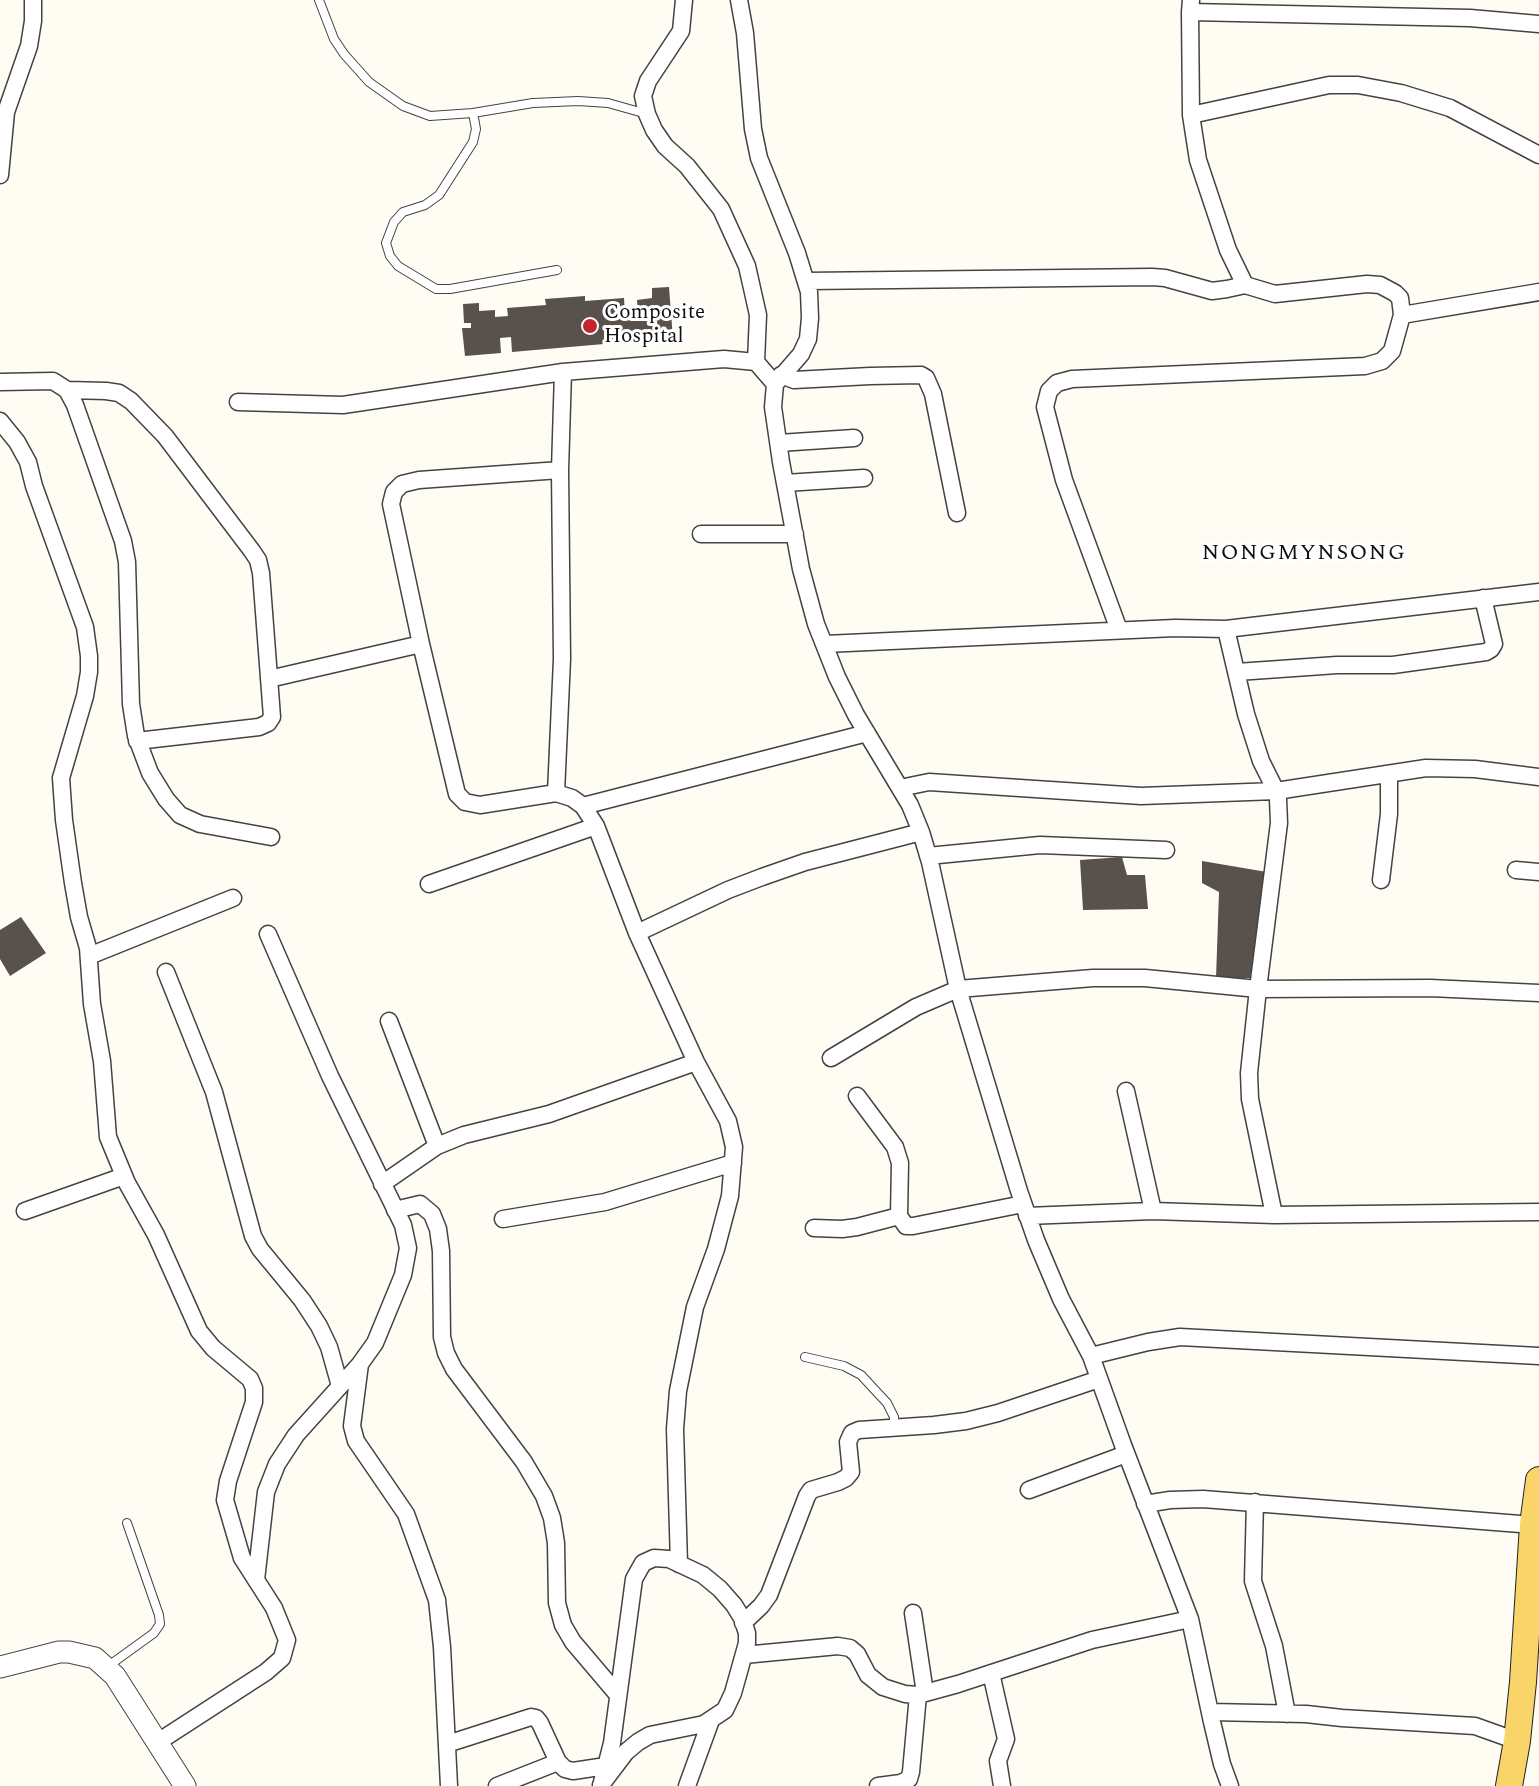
<!DOCTYPE html>
<html>
<head>
<meta charset="utf-8">
<style>
	body { margin:0 }
	canvas { display:block; background:#fffdf3 }
</style>
</head>
<body>
<canvas width="1539" height="1786"></canvas>
<script>
const ctx = document.querySelector('canvas').getContext('2d');
ctx.lineJoin = 'round';
function paint(path, color) { ctx.fillStyle = color; ctx.fill(path, 'evenodd'); }
const poly = rows => new Path2D(rows.map(r => 'M' + r).join(''));
function strokePath(path, color, width, dash) { ctx.strokeStyle = color; ctx.lineWidth = width; ctx.lineCap = dash ? 'butt' : 'round'; ctx.setLineDash(dash || []); ctx.stroke(path); }
function label(font, color, halo, rows, align = 'center') {
  ctx.font = font + ' Spectral,serif'; ctx.lineWidth = 6; ctx.setLineDash([]); ctx.textBaseline = 'middle'; ctx.strokeStyle = halo; ctx.fillStyle = color; for (const [text, x, y, turn = 0] of rows) {
    ctx.save(); ctx.translate(x, y); ctx.rotate((+turn || 0) * Math.PI / 180); ctx.textAlign = isNaN(turn) ? turn : align; if (halo) ctx.strokeText(text, 0, 0); ctx.fillText(text, 0, 0); ctx.restore();
  }
}
const building = poly([
	[669,287,673,339,665,340,665,330,657,331,658,339,641,340,640,332,627,333,627,342,512,352,511,337,500,338,501,353,465,356,462,328,471,328,471,323,464,323,463,304,479,303,479,311,495,310,495,317,508,316,507,308,546,305,545,299,585,296,585,301,624,298,625,315,638,314,637,300,652,298,652,288],
	[1122,857,1127,875,1145,875,1148,909,1083,910,1080,860],
	[1202,861,1267,872,1250,978,1216,978,1219,892,1202,883],
	[21,917,46,953,10,976,0,959,0,930]
]);
const service = poly([
	[319,0,334,39,344,54,369,82,403,106,430,116,473,113,533,103,578,101,608,103,647,114],
	[473,113,476,129,473,142,439,195,425,205,403,212,394,222,386,243,390,256,398,266,436,289,450,289,557,270],
	[805,1357,844,1366,861,1375,887,1403,894,1417,894,1429],
	[107,1667,154,1633,160,1624,159,1615,127,1523]
]);
const minor = poly([
	[684,0,681,31,648,81,643,96,647,114,654,130,665,146,687,166,721,209,747,266,758,315,756,362],
	[739,0,745,33,753,129,759,158,797,253,809,292,810,318,808,339,801,354,775,384,773,407,781,462,801,569,816,624,837,677,856,715,910,805,921,832,930,862,958,989,1019,1191,1036,1240,1061,1299,1091,1356,1123,1445,1190,1619,1212,1722,1222,1764,1230,1786],
	[1190,12,1470,18,1539,24],
	[1191,115,1329,85,1358,85,1401,93,1450,108,1539,155],
	[0,175,6,112,29,46,33,21,33,0],
	[807,281,1152,277,1165,278,1212,291,1227,289,1245,285],
	[1402,315,1539,292],
	[781,375,794,380,870,376,921,375,926,378,933,394,957,513],
	[0,382,53,381,67,390,75,405,123,541,127,562,131,704,136,736,150,773,166,799,180,815,200,824,271,837],
	[67,390,106,391,119,393,131,401,165,436,252,551,258,560,261,573,272,717,268,723,259,727,137,741],
	[238,402,343,405,563,372,724,359,756,362,775,384],
	[0,421,17,442,28,462,34,486,85,627,89,656,89,672,85,696,61,778,64,820,73,883,79,917,88,948,92,1004,102,1061,108,1137,127,1183,156,1235,199,1331,213,1348,250,1379,254,1388,254,1402,228,1481,225,1500,242,1558,274,1608,287,1640,282,1658,266,1672,158,1742],
	[779,443,854,438],
	[560,470,419,480,402,484,394,492,391,504,421,644,457,794,465,802,480,805,556,793,572,798,583,806,596,826,637,933,696,1062,728,1121,734,1147,730,1196,716,1249,695,1307,678,1391,675,1429,679,1564],
	[785,483,864,478],
	[701,534,795,534],
	[1226,629,1246,714,1261,761,1276,791,1278,799,1279,823,1258,989,1249,1073,1250,1099,1274,1215],
	[1119,630,1064,480,1045,407,1049,391,1057,383,1072,379,1365,366,1382,361,1392,351,1402,315,1400,298,1395,293,1380,285,1367,284,1275,294,1245,285,1228,250,1198,160,1191,115,1190,12,1191,0],
	[825,644,1175,628,1226,629,1539,592],
	[1237,672,1337,665,1393,665,1486,652,1491,649,1494,644,1483,598],
	[269,679,421,644],
	[900,788,929,782,1141,796,1276,791,1426,768,1475,769,1539,777],
	[556,793,562,659,560,470,563,372],
	[583,806,867,733],
	[928,856,1040,845,1166,850],
	[1516,870,1539,872],
	[1381,880,1389,814,1389,774],
	[429,884,596,826],
	[637,933,728,890,762,877,805,862,921,832],
	[89,956,233,898],
	[166,972,214,1092,253,1236,260,1249,302,1300,319,1326,329,1347,340,1386],
	[389,1021,437,1146],
	[831,1058,916,1007,958,989,1093,978,1145,978,1258,989,1430,988,1539,993],
	[1126,1091,1153,1211],
	[857,1096,895,1147,900,1163,899,1216,906,1226,913,1226,1023,1204],
	[382,1184,437,1146,464,1135,549,1114,696,1062],
	[395,1210,420,1204,432,1214,438,1229,441,1251,442,1337,446,1353,454,1369,524,1462,544,1496,552,1518,556,1543,557,1603,563,1625,573,1642,618,1695],
	[25,1211,124,1176],
	[1027,1216,1153,1211,1274,1215,1539,1212],
	[503,1219,605,1202,733,1163],
	[814,1228,842,1229,857,1227,899,1216],
	[1091,1356,1148,1342,1180,1337,1539,1356],
	[360,1364,352,1426,356,1441,406,1514,437,1600,442,1647,449,1786],
	[1029,1490,1126,1454],
	[1255,1502,1253,1581,1274,1646,1287,1714],
	[1145,1504,1170,1500,1203,1499,1533,1525],
	[256,1580,266,1492,277,1464,296,1435,360,1364,375,1343,403,1275,408,1248,403,1225,330,1076,268,934],
	[913,1613,925,1693],
	[743,1623,761,1606,769,1595,807,1496,811,1490,838,1482,846,1478,851,1472,848,1442,852,1433,859,1430,934,1425,966,1421,998,1413,1099,1379],
	[744,1655,838,1646,850,1648,857,1654,868,1675,883,1687,905,1694,918,1695,958,1684,1092,1640,1190,1619],
	[991,1673,1006,1739,998,1761,1002,1786],
	[1210,1712,1306,1714,1342,1718,1475,1726,1517,1741],
	[447,1744,531,1717,536,1718,540,1723,558,1762,565,1769,573,1771,606,1766],
	[497,1786,558,1762],
	[601,1786,612,1743,634,1579,643,1563,654,1558,669,1559,703,1575,720,1589,734,1605,742,1618,747,1633,747,1643,733,1693,725,1710,704,1724,650,1735,638,1742,626,1752,601,1785],
	[687,1786,711,1720],
	[878,1786,901,1783,909,1779,911,1772,918,1695]
]);
const tertiary = poly([
	[0,1667,59,1652,69,1652,95,1658,115,1676,185,1786]
]);
const primary = poly([
	[1509,1786,1517,1741,1523,1682,1533,1525,1539,1480]
]);
const markers = [
	[590,326,8,"#c3262e"]
];
const poiNames = [
	["Composite",604,314],
	["Hospital",604,338]
];
const neighbourhoodNames = [
	["NONGMYNSONG",1304,555]
];
paint(building, '#59514c');
strokePath(service, '#434343', 10);
strokePath(minor, '#434343', 19);
strokePath(tertiary, '#434343', 23);
strokePath(primary, '#212121', 28);
strokePath(service, '#fff', 8);
strokePath(minor, '#fff', 16);
strokePath(tertiary, '#fff', 21);
strokePath(primary, '#f9d569', 26);
for (const [x, y, r, color] of markers) { const dot = new Path2D(); dot.arc(x, y, r, 0, 2 * Math.PI); ctx.fillStyle = color; ctx.fill(dot); strokePath(dot, '#fff', 2); }
label('21px', '#101010', '#fff', poiNames, 'left');
ctx.letterSpacing = '1.5px';
label('22px', '#101010', '#fff', neighbourhoodNames);
ctx.letterSpacing = '0px';
</script>
</body>
</html>
